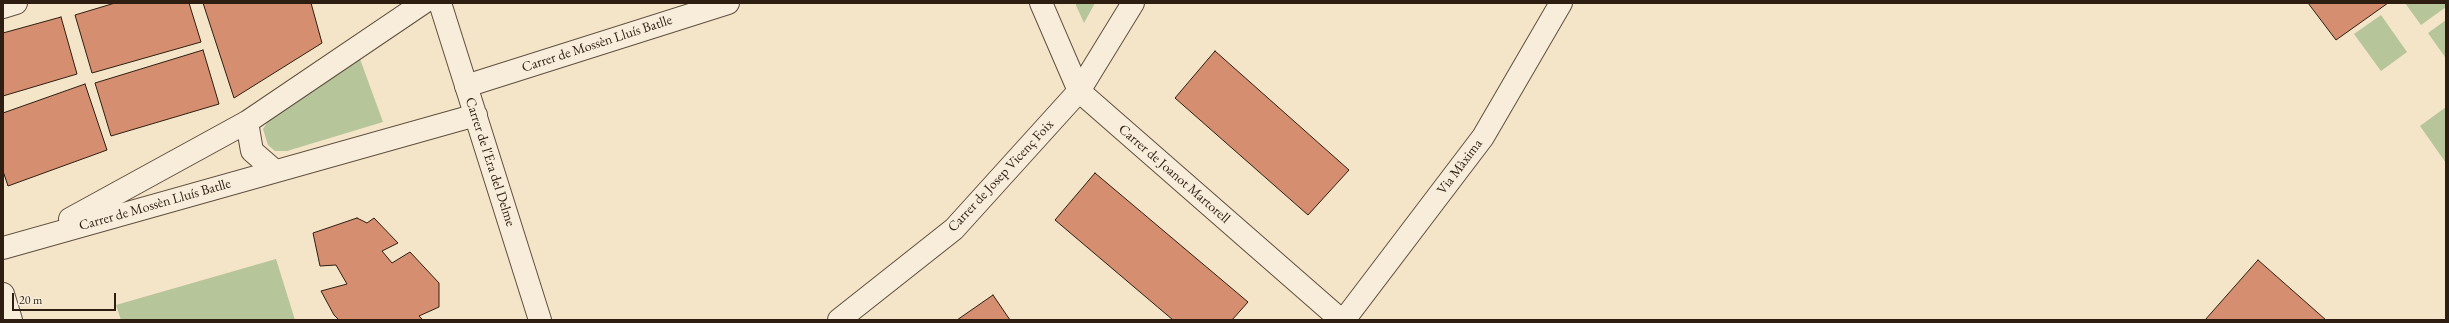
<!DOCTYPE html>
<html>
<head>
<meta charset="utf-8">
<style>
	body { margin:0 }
	#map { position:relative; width:2449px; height:323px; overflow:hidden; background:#f4e4c8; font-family:"EB Garamond",serif }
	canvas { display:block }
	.frame { position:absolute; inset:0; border:4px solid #2d1e11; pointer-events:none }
	.scale { position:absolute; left:12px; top:293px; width:104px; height:18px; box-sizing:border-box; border:2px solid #2d1e11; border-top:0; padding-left:5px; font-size:12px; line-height:14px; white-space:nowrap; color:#2d1e11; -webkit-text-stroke:3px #f8eddb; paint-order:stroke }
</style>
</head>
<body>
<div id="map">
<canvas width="2449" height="323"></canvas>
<div class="frame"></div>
<div class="scale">20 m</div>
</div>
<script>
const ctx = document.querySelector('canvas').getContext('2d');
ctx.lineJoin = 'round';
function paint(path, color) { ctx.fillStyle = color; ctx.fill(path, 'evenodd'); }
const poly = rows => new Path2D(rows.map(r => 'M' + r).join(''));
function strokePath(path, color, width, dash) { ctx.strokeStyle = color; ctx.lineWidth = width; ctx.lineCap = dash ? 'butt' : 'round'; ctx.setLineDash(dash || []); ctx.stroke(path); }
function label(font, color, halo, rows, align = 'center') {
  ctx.font = font + ' "EB Garamond",serif'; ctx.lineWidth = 3; ctx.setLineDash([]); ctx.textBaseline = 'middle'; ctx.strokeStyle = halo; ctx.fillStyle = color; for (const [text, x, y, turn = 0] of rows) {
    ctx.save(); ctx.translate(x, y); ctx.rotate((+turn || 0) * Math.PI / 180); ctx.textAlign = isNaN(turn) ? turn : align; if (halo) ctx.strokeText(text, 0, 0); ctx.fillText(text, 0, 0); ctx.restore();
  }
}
const green = poly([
	[1075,3,1095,3,1084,23],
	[2405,3,2446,3,2446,7,2421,25],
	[2381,15,2407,52,2381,71,2354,34],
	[2446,20,2446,56,2445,57,2428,33],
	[360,59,383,122,287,151,275,151,268,145,263,129,270,118],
	[2446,107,2446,163,2420,126],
	[276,259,295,320,121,320,116,305]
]);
const building = poly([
	[115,3,189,3,201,42,92,73,75,15,115,3],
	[203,3,311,3,322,43,234,98,203,3],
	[2308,3,2388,3,2336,40,2308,3],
	[61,17,77,74,3,96,3,33,61,17],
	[203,50,219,104,111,136,95,83,203,50],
	[1215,51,1349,170,1308,215,1175,98,1215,51],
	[85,84,107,150,8,186,3,171,3,113,85,84],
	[1095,173,1248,302,1232,320,1173,320,1055,220,1095,173],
	[357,218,367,223,374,218,398,243,382,251,392,263,410,252,439,283,439,307,419,316,423,320,339,320,334,315,321,291,347,284,336,265,320,266,313,233,357,218],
	[2258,260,2326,320,2205,320,2258,260],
	[993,295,1010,320,957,320,993,295]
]);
const pedestrian = poly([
	[1041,3,1079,91],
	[466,86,728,3]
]);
const minor = poly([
	[440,3,540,320],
	[3,7,16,3],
	[1079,91,1341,320],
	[247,122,252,151,275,171],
	[70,219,247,122,423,3],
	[3,248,476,115],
	[3,294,11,320],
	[839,320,954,229,1079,91,1133,3],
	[1344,320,1483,137,1561,3]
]);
const streetNames = [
	["Carrer de Mossèn Lluís Batlle",597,44,-18],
	["Carrer de l'Era del Delme",490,162,72],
	["Via Màxima",1460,167,-53],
	["Carrer de Joanot Martorell",1174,174,41],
	["Carrer de Josep Vicenç Foix",1001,176,-47],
	["Carrer de Mossèn Lluís Batlle",155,205,-16]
];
paint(green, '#b6c59a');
paint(building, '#d58e70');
strokePath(building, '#2d1e11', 1);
strokePath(pedestrian, '#5f503f', 24);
strokePath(minor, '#5f503f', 24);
strokePath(pedestrian, '#f8eddb', 22);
strokePath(minor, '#f8eddb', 22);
label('14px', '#2d1e11', '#f8eddb', streetNames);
</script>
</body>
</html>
